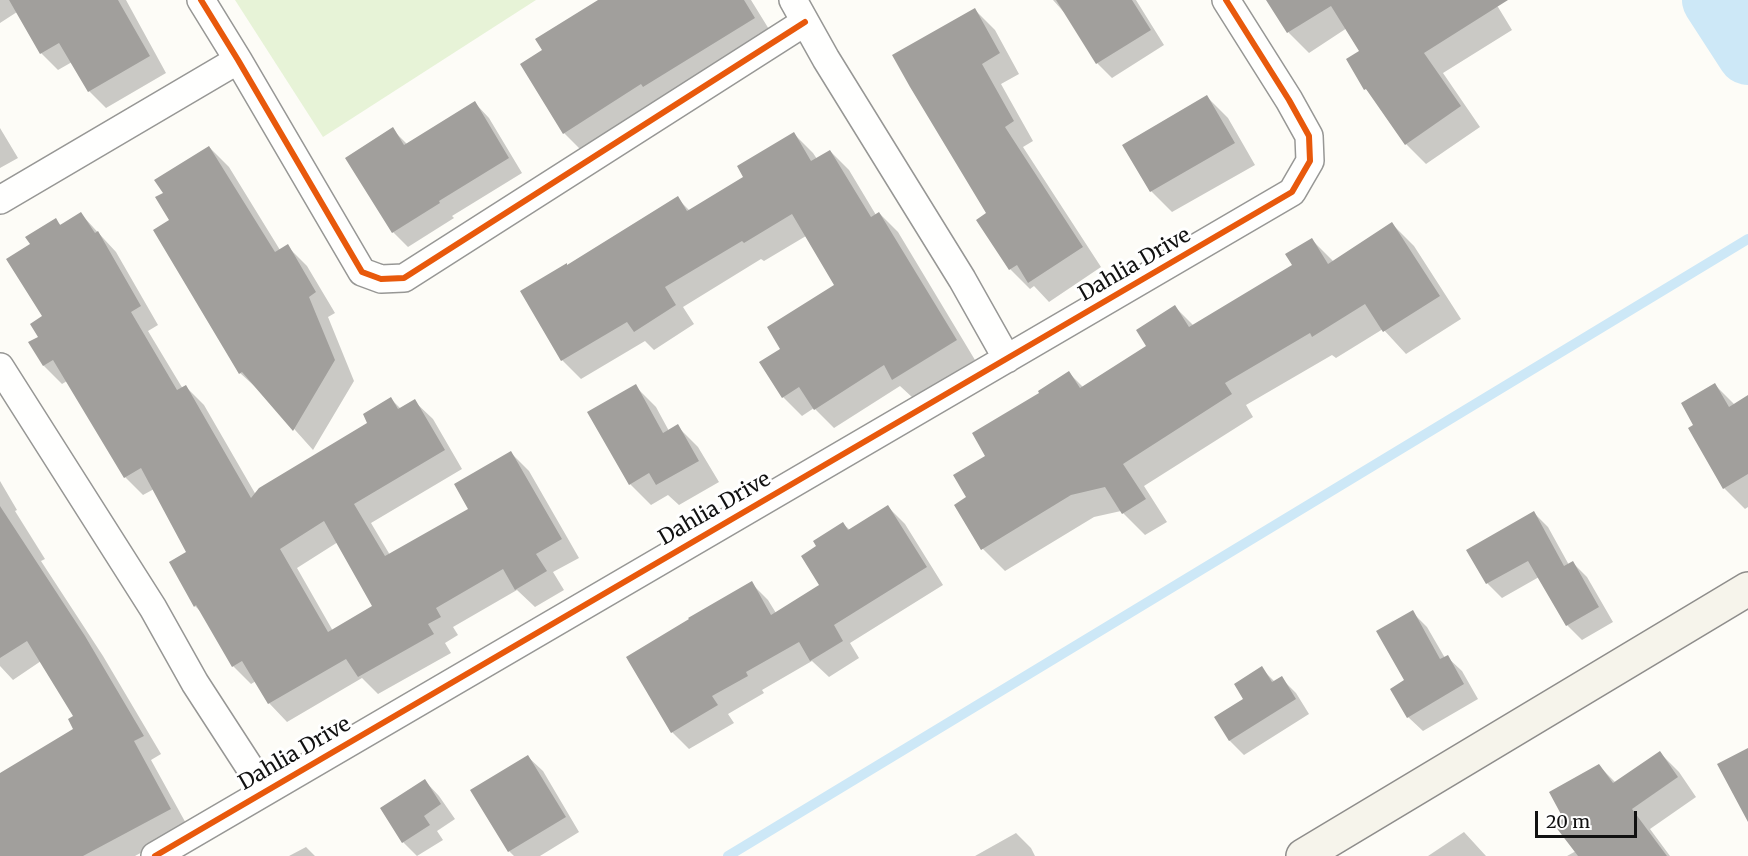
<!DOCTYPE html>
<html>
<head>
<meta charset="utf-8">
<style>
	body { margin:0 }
	#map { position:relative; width:1748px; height:856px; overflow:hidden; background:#fdfcf7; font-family:Merriweather,serif }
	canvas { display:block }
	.scale { position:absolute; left:1535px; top:811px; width:102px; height:27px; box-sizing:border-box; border:3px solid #111; border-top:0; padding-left:8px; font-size:18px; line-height:21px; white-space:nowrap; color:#111; -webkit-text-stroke:4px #fff; paint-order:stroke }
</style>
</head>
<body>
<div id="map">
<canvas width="1748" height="856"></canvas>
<div class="scale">20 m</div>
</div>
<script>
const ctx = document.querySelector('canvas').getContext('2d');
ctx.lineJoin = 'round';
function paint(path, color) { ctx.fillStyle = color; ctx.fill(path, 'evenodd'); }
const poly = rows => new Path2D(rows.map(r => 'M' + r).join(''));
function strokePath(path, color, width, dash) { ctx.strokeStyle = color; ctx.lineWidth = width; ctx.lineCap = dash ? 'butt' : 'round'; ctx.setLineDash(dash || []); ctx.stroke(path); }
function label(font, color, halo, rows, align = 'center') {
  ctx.font = font + ' Merriweather,serif'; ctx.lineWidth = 6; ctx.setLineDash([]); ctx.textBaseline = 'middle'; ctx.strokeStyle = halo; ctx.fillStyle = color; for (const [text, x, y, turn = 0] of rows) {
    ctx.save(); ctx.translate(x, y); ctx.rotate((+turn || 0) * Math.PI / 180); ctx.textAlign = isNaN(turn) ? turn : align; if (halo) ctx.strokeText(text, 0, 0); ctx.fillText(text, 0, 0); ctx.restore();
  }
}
const green = poly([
	[235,0,536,0,323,137]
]);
const shadow = poly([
	[0,0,126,0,166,73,106,108,89,91,72,62,58,70,41,53,17,12,0,23],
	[601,0,751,0,775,39,585,154,564,133,544,50],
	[1053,0,1136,0,1164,45,1112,78,1097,63,1071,20],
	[1268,0,1491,0,1498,7,1512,30,1443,73,1480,127,1426,164,1406,144,1372,96,1366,89,1361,51,1347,28,1309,53,1289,33],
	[975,10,995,30,1019,74,1001,84,1033,141,1023,147,1101,267,1049,302,1034,286,1030,289,1010,269,988,214],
	[1207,97,1228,118,1255,165,1172,212,1151,191],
	[475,103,489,118,522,173,452,216,454,218,408,247,393,232,348,158,392,129,407,144],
	[0,128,18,158,0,168],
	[794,134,813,153,817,159,830,151,849,170,876,215,879,213,898,232,975,360,913,398,900,386,834,428,814,408,802,416,783,397,783,349,836,285,806,236,764,261,761,259,683,307,694,324,654,350,645,341,581,379,562,360,568,266,677,198,690,211,745,177],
	[209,147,229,167,280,250,287,246,307,266,335,313,328,317,354,381,313,450,261,392,240,373,171,220,165,193],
	[81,214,116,252,158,325,148,331,183,389,186,387,204,405,256,495,369,423,391,399,401,409,414,401,433,419,462,469,371,523,390,555,471,510,511,453,529,471,579,558,553,572,564,590,535,607,517,590,453,627,458,635,445,643,451,653,378,694,362,678,287,722,269,703,256,681,251,684,233,666,203,614,195,606,171,563,188,553,154,489,143,495,125,477,67,381,62,384,44,366,31,343,40,337,44,317,32,245,55,220,62,226],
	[338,542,375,606,333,631,297,568],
	[1392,224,1414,246,1461,319,1406,354,1383,329,1336,358,1332,355,1246,405,1253,417,1144,486,1167,522,1145,535,1121,511,1094,517,1005,571,983,549,968,498,987,456,1041,393,1069,373,1083,387,1148,346,1175,307,1194,326,1294,266,1312,240,1334,262],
	[1715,385,1735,405,1748,403,1748,507,1745,509,1724,488,1695,425],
	[635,386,656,407,669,431,677,426,698,447,719,482,679,505,668,495,651,505,630,484,590,412],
	[0,481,17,510,15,511,45,559,41,561,103,656,161,754,151,760,188,827,135,856,0,856,0,775,75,729,75,717,41,661,13,680,0,666],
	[888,507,905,524,943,585,850,643,859,658,829,677,812,661,762,690,764,693,728,714,734,723,689,749,672,732,628,658,751,583,768,600,776,613,821,586,818,547,843,524,850,530],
	[1534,513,1548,527,1569,565,1573,563,1587,577,1613,622,1582,640,1567,625,1539,577,1502,598,1487,583,1468,550],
	[1412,612,1427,627,1445,658,1447,657,1462,671,1478,699,1423,731,1408,717,1406,681],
	[1261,668,1275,682,1281,678,1296,693,1309,714,1244,755,1230,741,1216,718,1246,699],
	[1660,753,1679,772,1696,797,1650,829,1670,856,1567,856,1576,851,1565,818,1599,766,1616,783],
	[528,757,543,771,579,832,540,856,514,856,509,851],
	[425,781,439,796,455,819,437,831,443,840,417,856,403,842,382,809],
	[1464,832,1486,856,1428,856],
	[1016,833,1031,848,1035,856,975,856],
	[306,847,315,856,289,856]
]);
const stream = poly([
	[728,856,1748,239]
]);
const river = poly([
	[1713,0,1748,54]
]);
const building = poly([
	[9,0,118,0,150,56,88,92,59,43,40,54],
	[598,0,744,0,755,18,643,87,641,84,563,134,520,64,542,50,535,39],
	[1056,0,1132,0,1151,30,1096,64],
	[1266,0,1508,0,1424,53,1461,106,1405,145,1366,89,1364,90,1346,59,1359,51,1331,6,1287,33],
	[975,8,1000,53,982,64,1014,121,1005,127,1083,247,1028,283,1017,265,1009,270,976,220,986,213,910,87,892,55],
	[1207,95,1235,143,1150,192,1122,145],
	[475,101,509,158,439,201,440,203,392,233,345,158,393,127,404,145],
	[794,132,811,161,830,150,871,217,879,212,957,340,892,380,884,365,814,410,799,387,782,398,759,362,780,349,767,327,834,285,792,214,744,243,742,241,665,287,676,305,634,332,627,322,561,361,520,291,567,263,567,265,678,196,687,211,743,177,737,166],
	[209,146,275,252,288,244,316,292,309,297,335,360,293,431,242,372,239,374,153,230,169,220,155,197,163,193,154,180],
	[81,212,95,233,98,231,141,306,131,312,177,390,186,385,251,498,259,488,367,423,363,414,391,397,398,409,415,399,445,450,354,504,385,556,468,509,454,484,511,451,562,539,536,554,547,571,515,590,503,569,436,608,441,617,428,624,434,634,358,677,346,659,268,704,242,661,232,667,196,605,194,607,169,562,186,552,141,468,124,478,53,360,43,366,28,342,38,337,30,324,42,316,6,259,30,244,25,237,56,218,60,225],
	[324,521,372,606,328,632,280,549],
	[1392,222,1440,296,1383,332,1365,304,1312,337,1310,333,1225,383,1232,394,1123,464,1146,499,1122,514,1105,487,1071,495,981,550,954,505,966,497,953,475,985,456,972,433,1039,393,1038,391,1069,371,1080,388,1146,346,1136,330,1175,305,1189,327,1292,265,1285,254,1312,238,1328,264],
	[1715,383,1729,407,1748,395,1748,474,1723,489,1688,428,1693,425,1681,403],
	[636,384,663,433,678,424,699,461,656,485,649,473,629,485,587,412],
	[888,505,927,567,834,625,843,641,810,661,799,642,746,672,748,676,712,696,718,705,671,733,626,657,689,619,688,618,752,581,771,615,819,585,801,556,816,546,813,541,843,522,848,530],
	[0,506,85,636,144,736,134,741,171,809,83,856,0,856,0,773,73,729,68,719,73,716,27,641,0,658],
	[1534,511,1564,566,1573,561,1599,607,1566,626,1528,561,1486,584,1466,550],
	[1413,610,1440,659,1448,655,1464,684,1407,718,1390,689,1404,680,1376,631],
	[1262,666,1272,682,1282,676,1296,699,1229,741,1214,717,1243,699,1234,684],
	[1748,748,1748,822,1717,764],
	[1660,751,1678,777,1632,809,1667,856,1578,856,1555,826,1563,818,1549,792,1599,764,1613,783],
	[528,755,566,817,508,852,470,790],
	[425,779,441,804,424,816,430,825,402,843,380,808]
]);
const street = poly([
	[201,0,238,60,362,272,381,279,404,278,805,22],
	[793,0,826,59,962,279,1007,359],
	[0,200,238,60],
	[0,367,153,608,195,683,265,791],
	[155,856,1292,192,1310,161,1309,136,1289,100,1226,0]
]);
const secondary = poly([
	[1303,856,1748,589]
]);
const cycleway = poly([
	[201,0,238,60,362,272,381,279,404,278,805,22],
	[155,856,1292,192,1310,161,1309,136,1289,100,1226,0]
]);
const streetNames = [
	["Dahlia Drive",1135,265,-30],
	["Dahlia Drive",715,509,-30],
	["Dahlia Drive",295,754,-30]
];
paint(green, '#e7f3d7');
paint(shadow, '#0003');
strokePath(stream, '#cde8f7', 10);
strokePath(river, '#cde8f7', 62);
paint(building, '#a19f9c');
strokePath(street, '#979795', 30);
strokePath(secondary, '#8e8d8b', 36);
strokePath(street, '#fffffe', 27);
strokePath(secondary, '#f6f4eb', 33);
strokePath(cycleway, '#e8590c', 6);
label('21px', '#111', '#fff', streetNames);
</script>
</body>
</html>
